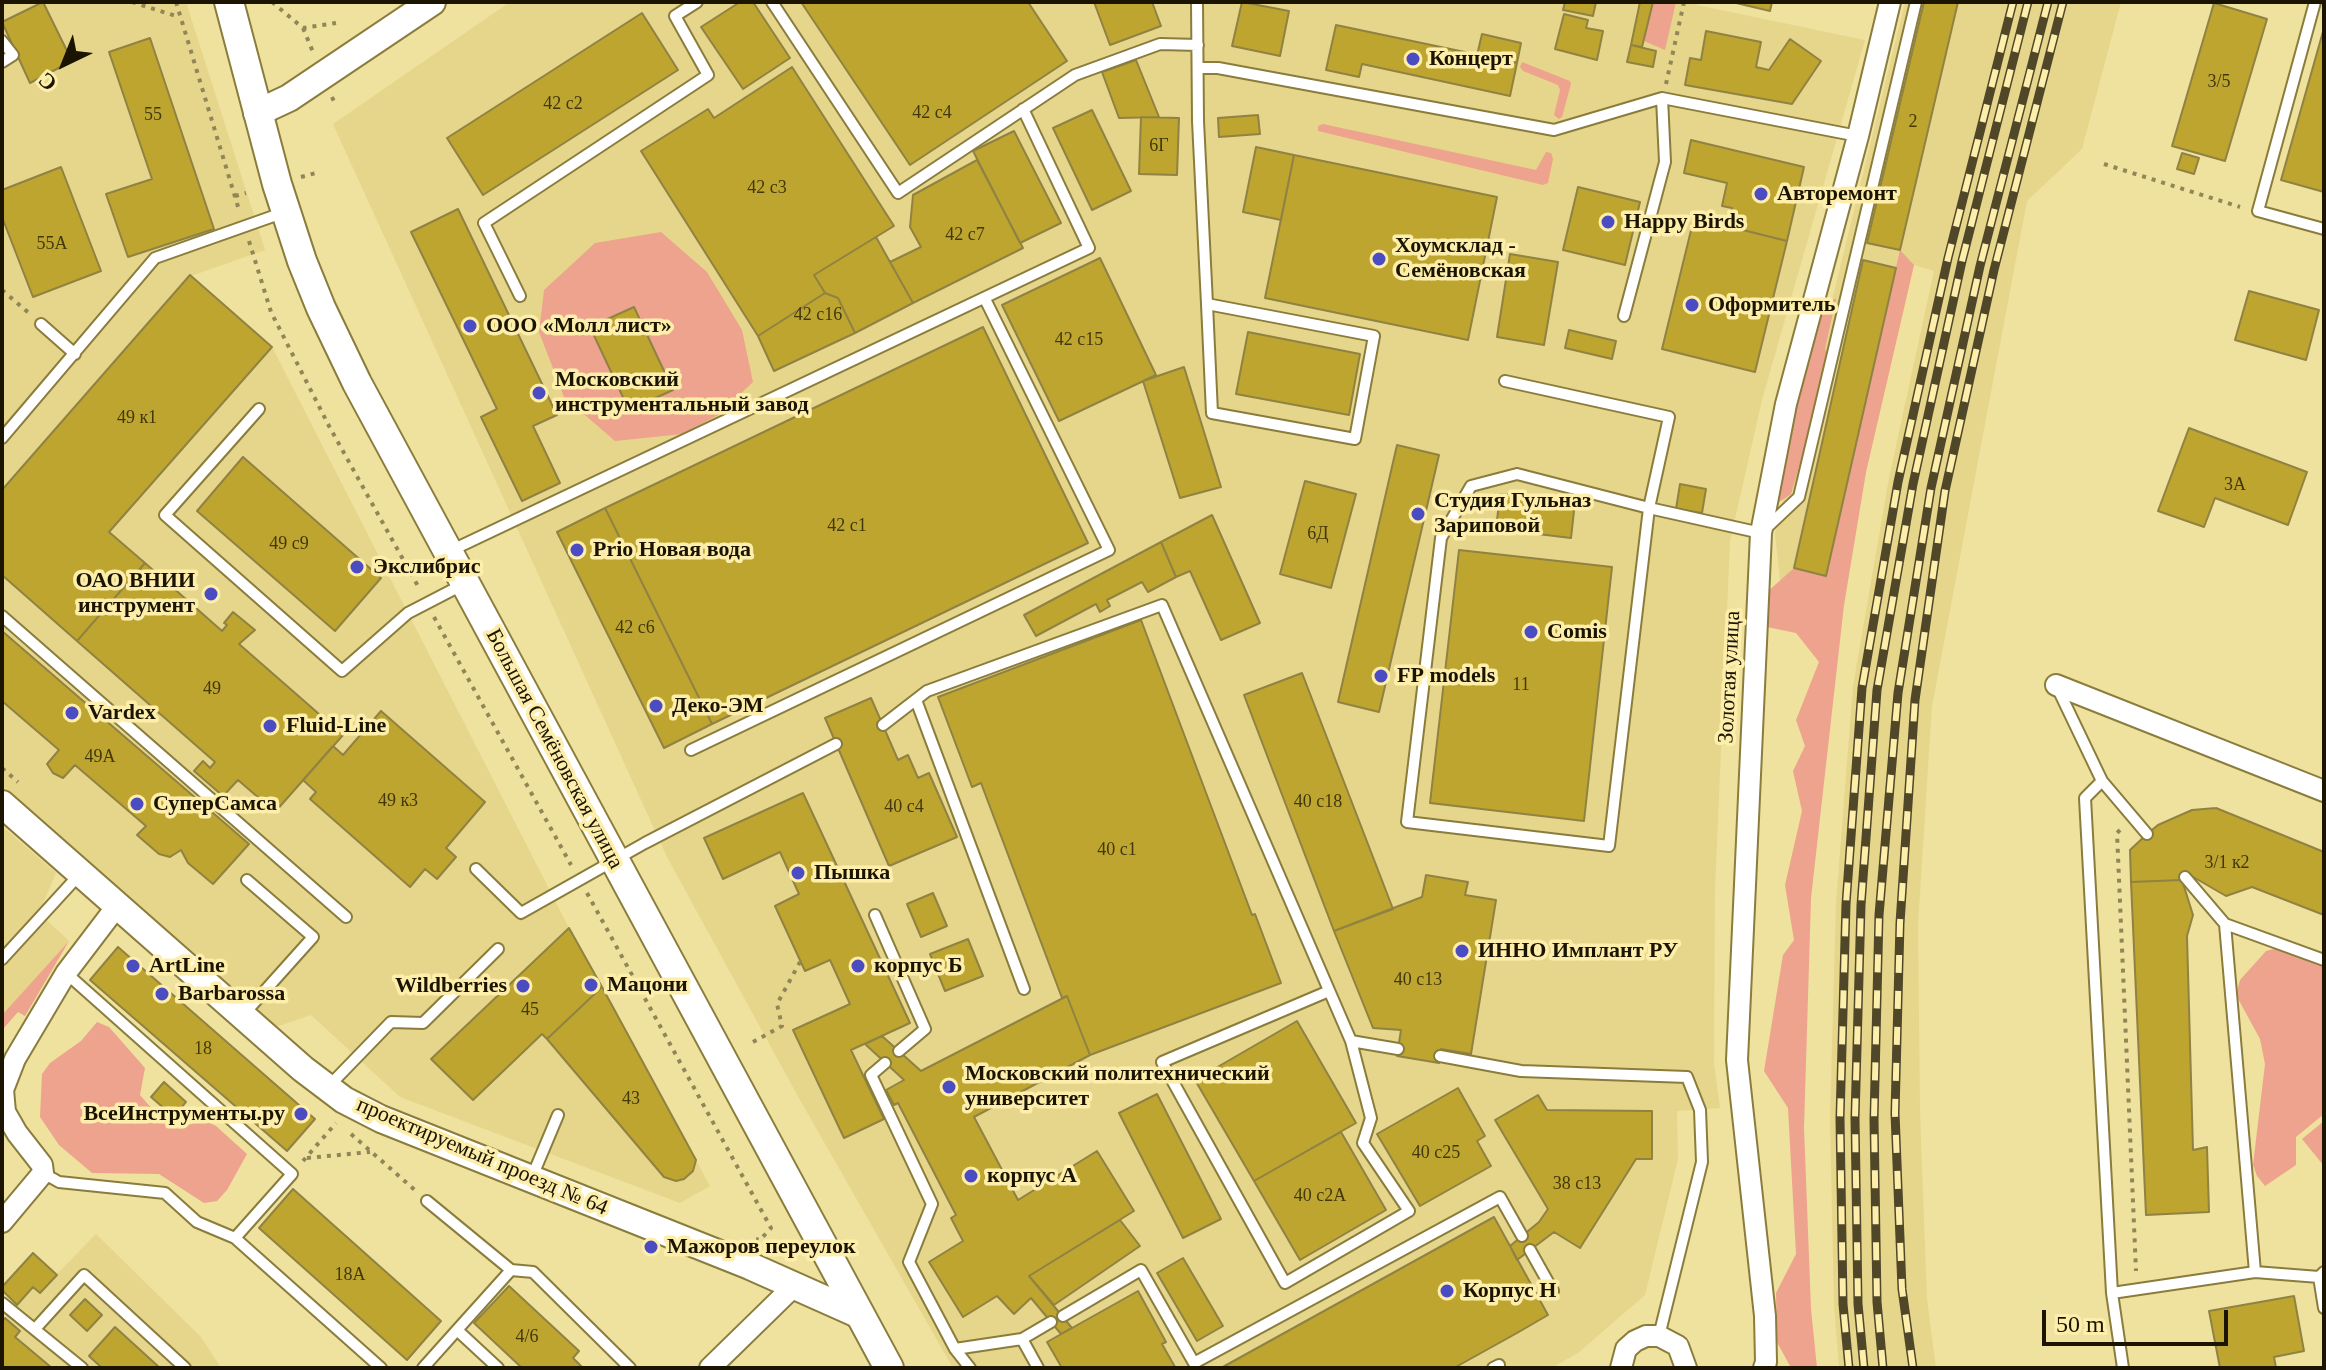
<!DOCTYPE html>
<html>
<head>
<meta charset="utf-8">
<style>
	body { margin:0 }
	#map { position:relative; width:2326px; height:1370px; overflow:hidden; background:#efe19e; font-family:"Times New Roman",serif }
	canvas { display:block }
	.frame { position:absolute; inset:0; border:4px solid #1a1400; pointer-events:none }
	.north { position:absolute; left:24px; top:24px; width:80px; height:80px; -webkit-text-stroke:6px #fdeeab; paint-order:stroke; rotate:223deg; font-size:22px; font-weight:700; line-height:32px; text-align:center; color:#1a1400 }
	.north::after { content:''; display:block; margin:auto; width:28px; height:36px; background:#1a1400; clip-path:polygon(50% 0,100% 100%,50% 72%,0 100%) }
	.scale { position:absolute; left:2042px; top:1310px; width:186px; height:36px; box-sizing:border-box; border:4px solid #1a1400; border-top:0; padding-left:10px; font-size:24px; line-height:28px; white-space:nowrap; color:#1a1400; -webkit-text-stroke:6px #fdeeab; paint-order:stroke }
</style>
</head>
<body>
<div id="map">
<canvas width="2326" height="1370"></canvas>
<div class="frame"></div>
<div class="north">С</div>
<div class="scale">50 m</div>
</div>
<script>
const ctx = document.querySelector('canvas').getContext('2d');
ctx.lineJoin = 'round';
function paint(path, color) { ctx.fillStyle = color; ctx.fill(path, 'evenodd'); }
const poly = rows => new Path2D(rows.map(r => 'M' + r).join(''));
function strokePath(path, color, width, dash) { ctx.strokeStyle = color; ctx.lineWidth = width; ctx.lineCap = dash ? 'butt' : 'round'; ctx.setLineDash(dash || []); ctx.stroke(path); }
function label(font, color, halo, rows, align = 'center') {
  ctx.font = font + ' "Times New Roman",serif'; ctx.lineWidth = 7; ctx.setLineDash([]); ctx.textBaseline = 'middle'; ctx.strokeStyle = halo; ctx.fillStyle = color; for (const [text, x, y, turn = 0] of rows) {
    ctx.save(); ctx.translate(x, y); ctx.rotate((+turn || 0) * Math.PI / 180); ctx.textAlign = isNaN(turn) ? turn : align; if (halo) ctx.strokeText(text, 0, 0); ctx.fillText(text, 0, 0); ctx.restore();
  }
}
const built = poly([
	[2,2,186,2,265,250,191,276,272,347,569,928,710,1186,680,1203,400,1097,311,1015,276,1027,2,785],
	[510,2,1697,2,1697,5,1865,40,1762,400,1730,541,1715,889,1714,1063,1720,1108,1677,1111,1678,1159,1645,1295,1578,1353,1551,1368,953,1368,800,1100,667,857,333,124],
	[1905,2,2121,2,2082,149,2027,201,1932,706,1918,924,1920,1113,1927,1299,1936,1368,1839,1368,1834,1305,1830,1118,1836,903,1853,686,1889,478,1934,271,1914,265,1866,472,1844,605,1781,590,1775,533],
	[2,826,56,873,39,913,69,941,2,1015],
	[96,1234,201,1337,221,1368,2,1368,2,1322,17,1305,2,1290,2,1287,33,1253,57,1274]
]);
const green = poly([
	[1652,2,1676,2,1665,50,1644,41],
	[1522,62,1570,81,1571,84,1562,117,1559,119,1554,115,1560,90,1558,85,1523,71,1520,67],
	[1323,124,1536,170,1546,152,1551,153,1553,159,1548,183,1543,185,1318,131,1318,126],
	[661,232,707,272,742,330,753,382,718,415,683,434,615,441,564,397,539,332,544,290,595,243],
	[634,307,672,389,629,410,590,327],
	[1900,250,1914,265,1866,472,1844,605,1811,898,1804,1128,1811,1309,1817,1368,1791,1368,1777,1342,1776,1293,1796,1254,1788,1108,1764,1071,1783,955,1794,940,1785,885,1802,811,1793,771,1805,746,1796,720,1819,662,1796,633,1767,627,1766,593,1794,568,1826,575],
	[1825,299,1836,299,1825,349,1830,361,1791,494,1772,507,1798,376],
	[69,941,25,1016,18,1012,2,1030,2,1015],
	[2278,948,2324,958,2324,1114,2296,1137,2296,1165,2265,1186,2257,1176,2253,1165,2265,1064,2260,1039,2236,995,2240,980,2266,951],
	[97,1022,109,1027,145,1068,140,1095,166,1125,179,1129,203,1119,216,1126,247,1154,227,1190,217,1201,204,1203,159,1174,92,1173,59,1145,40,1117,42,1074,50,1063,81,1041],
	[2324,1121,2324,1166,2302,1139]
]);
const building = poly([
	[43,2,72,61,30,83,2,22,43,2],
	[740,2,753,2,790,58,743,89,701,27,740,2],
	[801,2,1028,2,1067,61,910,165,801,2],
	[1094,2,1152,2,1161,26,1110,45,1094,2],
	[1242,2,1289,11,1280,56,1232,46,1242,2],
	[1565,2,1596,2,1593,16,1563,10,1565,2],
	[1640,2,1653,2,1642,47,1631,45,1640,2],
	[1732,2,1772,2,1770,11,1732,2],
	[1924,2,1958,2,1900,250,1867,243,1924,2],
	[2214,3,2267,19,2225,161,2172,146,2214,3],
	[642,13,678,70,483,195,447,138,642,13],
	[1564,14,1588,20,1586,28,1603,31,1597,60,1555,49,1564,14],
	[1336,25,1517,63,1510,96,1362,64,1359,77,1326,70,1336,25],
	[2324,28,2324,192,2281,180,2324,28],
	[1706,31,1761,42,1756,67,1769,70,1790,39,1821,61,1792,104,1685,85,1690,58,1701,60,1706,31],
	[1482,34,1521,43,1517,63,1477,55,1482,34],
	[150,38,214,229,128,257,106,194,152,179,109,52,150,38],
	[1631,45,1656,51,1653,67,1627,62,1631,45],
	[1136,60,1159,117,1119,118,1102,72,1136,60],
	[792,67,894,226,814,275,825,293,758,336,641,151,708,109,714,118,792,67],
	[1092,110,1131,191,1092,210,1053,128,1092,110],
	[1258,115,1260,134,1219,137,1218,118,1258,115],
	[1141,117,1179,118,1177,175,1139,174,1141,117],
	[1014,131,1061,223,1020,243,973,151,1014,131],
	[1691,140,1804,167,1787,241,1727,226,1732,208,1722,206,1727,183,1684,173,1691,140],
	[1256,147,1294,155,1281,220,1243,212,1256,147],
	[2182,153,2199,158,2194,174,2177,169,2182,153],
	[1294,155,1497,197,1468,340,1265,298,1294,155],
	[977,160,1023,248,913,303,890,262,921,247,910,227,913,195,977,160],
	[61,167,101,271,33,297,2,217,2,190,61,167],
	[1578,187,1640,202,1625,265,1563,250,1578,187],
	[458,209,557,415,533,426,560,483,522,501,481,417,497,409,411,232,458,209],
	[1694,218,1787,241,1755,372,1662,349,1694,218],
	[876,237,913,303,855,333,838,298,825,293,814,275,876,237],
	[1510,254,1558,262,1544,345,1497,337,1510,254],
	[1100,258,1156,375,1059,421,1002,305,1100,258],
	[1863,260,1896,268,1826,576,1794,568,1863,260],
	[190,275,272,347,109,532,145,563,77,641,2,575,2,490,190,275],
	[2249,291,2319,310,2306,360,2235,340,2249,291],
	[825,293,838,298,855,333,774,371,758,336,825,293],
	[634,307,673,390,629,410,590,327,634,307],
	[983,327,1088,543,712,724,605,508,983,327],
	[1569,330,1616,341,1612,359,1565,348,1569,330],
	[1248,332,1360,354,1349,415,1236,394,1248,332],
	[1184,367,1221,487,1180,498,1143,381,1184,367],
	[2189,428,2307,472,2288,525,2215,498,2204,527,2158,511,2189,428],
	[1397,445,1439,455,1379,712,1338,702,1397,445],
	[243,457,381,578,335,631,197,511,243,457],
	[1305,481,1356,494,1331,588,1280,574,1305,481],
	[1680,484,1706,489,1702,513,1676,509,1680,484],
	[1500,494,1575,502,1571,538,1496,529,1500,494],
	[605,508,712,724,664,748,557,532,605,508],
	[1212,515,1260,623,1221,640,1190,571,1176,577,1161,542,1212,515],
	[1161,542,1176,577,1148,592,1142,582,1107,600,1110,606,1100,612,1096,604,1036,636,1024,615,1161,542],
	[1459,550,1612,567,1584,821,1430,803,1459,550],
	[145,563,222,631,227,625,224,623,233,612,255,630,239,644,343,735,275,812,238,780,223,796,194,771,203,761,210,768,215,762,77,641,145,563],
	[1141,620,1252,915,1255,914,1281,983,1090,1055,1067,996,1062,998,981,783,972,787,938,697,1141,620],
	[2,631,249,844,213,884,188,863,181,850,170,857,159,854,137,835,146,826,75,765,63,778,53,773,47,764,59,750,2,701,2,631],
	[1302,673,1393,909,1334,931,1244,695,1302,673],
	[871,698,898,760,908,755,918,778,929,773,957,837,889,866,825,718,871,698],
	[381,711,485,802,446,848,456,857,437,879,425,869,410,887,310,799,316,792,303,780,333,746,343,755,381,711],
	[803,793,910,1023,851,1050,884,1119,844,1138,793,1030,850,1004,830,960,805,971,775,906,799,894,780,852,723,879,704,838,803,793],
	[2216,808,2324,852,2324,915,2252,887,2226,896,2188,874,2182,880,2131,882,2130,850,2147,834,2158,825,2192,810,2216,808],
	[1426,875,1468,882,1465,895,1496,900,1471,1054,1441,1049,1439,1063,1397,1056,1401,1030,1373,1028,1334,931,1422,897,1426,875],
	[2182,880,2193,915,2187,936,2193,1150,2207,1147,2209,1212,2146,1215,2131,882,2182,880],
	[933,893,947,926,921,937,907,904,933,893],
	[569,928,602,987,547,1039,542,1034,473,1100,431,1059,569,928],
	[968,939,983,976,945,991,930,954,968,939],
	[118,947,315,1119,287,1151,90,980,118,947],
	[602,987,696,1160,693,1171,684,1179,676,1181,664,1177,547,1039,602,987],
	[1067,996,1090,1055,974,1117,1018,1200,1097,1151,1134,1211,1029,1276,1072,1328,1061,1334,1031,1298,1014,1314,997,1296,963,1317,929,1262,963,1241,951,1218,956,1215,898,1103,894,1105,886,1090,904,1080,865,1044,882,1036,921,1071,1067,996],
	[1297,1021,1356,1123,1254,1181,1195,1080,1297,1021],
	[164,1082,186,1102,174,1117,151,1097,164,1082],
	[1458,1088,1485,1136,1477,1141,1491,1166,1420,1206,1377,1134,1458,1088],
	[1157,1094,1221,1219,1183,1238,1119,1113,1157,1094],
	[1538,1095,1547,1110,1652,1111,1652,1159,1636,1159,1580,1248,1554,1232,1517,1260,1510,1246,1539,1222,1548,1209,1495,1120,1538,1095],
	[1341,1132,1386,1210,1300,1260,1254,1181,1341,1132],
	[293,1189,441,1321,407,1360,259,1228,293,1189],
	[1494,1217,1548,1315,1517,1333,1454,1368,1221,1368,1494,1217],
	[1120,1220,1140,1246,1054,1305,1029,1276,1120,1220],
	[33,1253,57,1275,40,1293,33,1287,17,1305,2,1290,2,1287,33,1253],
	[1183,1258,1223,1326,1197,1341,1157,1273,1183,1258],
	[509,1286,579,1351,573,1358,583,1368,522,1368,474,1323,509,1286],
	[1138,1291,1166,1342,1162,1344,1175,1367,1062,1368,1047,1342,1138,1291],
	[2294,1296,2304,1351,2274,1357,2276,1368,2220,1368,2209,1311,2294,1296],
	[85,1299,102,1315,87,1331,70,1315,85,1299],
	[5,1318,20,1331,15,1337,52,1368,2,1368,2,1322,5,1318],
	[115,1327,160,1368,102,1368,89,1356,115,1327]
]);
const path = poly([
	[132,2,179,17],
	[176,2,239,210],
	[272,2,303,28,336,23],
	[303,28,313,52],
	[1666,84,1684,2],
	[332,97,336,106],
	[2104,164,2240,207],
	[301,177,316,173],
	[235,196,246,193],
	[249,241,271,312,329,426,419,588],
	[2,290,30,314],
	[434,617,571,865],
	[2,768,18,782],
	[2120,830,2117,833,2136,1271],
	[587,893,771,1228,760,1240,756,1239],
	[753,1042,782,1026,777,1004,800,962],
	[351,1134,416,1191],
	[307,1158,370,1152],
	[303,1161,336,1123]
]);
const service = poly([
	[772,2,898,193,1075,75,1160,44,1198,45],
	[1197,2,1198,121,1207,304,1212,413,1355,439,1374,336,1207,304],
	[2315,2,2258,211,2324,229],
	[2,41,13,55,2,62],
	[1198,68,1218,68,1554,130,1662,98,1858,136],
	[520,296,484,223,708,75,675,16,697,2],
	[1624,316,1665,162,1662,98],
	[41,324,75,354],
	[1505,381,1669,417,1649,508,1761,533,1799,497,1916,2],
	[259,409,165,515,342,671,408,613,462,585],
	[2,438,155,258,285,212],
	[1517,474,1649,508,1609,846,1407,822,1441,538,1471,486,1517,474],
	[450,551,1089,248,1023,109],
	[2,616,346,917],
	[2057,687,2102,781,2147,834],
	[916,700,1024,989],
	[883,725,927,691,1162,605,1351,1041,1371,1118,1363,1143,1409,1211,1285,1283,1162,1062,1329,991],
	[691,750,1109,550,985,299],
	[2102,781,2085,798,2112,1293,2123,1368],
	[476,869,521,913,645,843,836,744],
	[2185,877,2225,924,2324,960],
	[875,915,925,1029,899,1051],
	[2225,924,2255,1272],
	[2,959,79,875],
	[66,973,292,1174,235,1238],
	[244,1014,313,937,247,880],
	[1351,1041,1398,1049],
	[1440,1056,1521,1071,1687,1077,1700,1110,1702,1162,1659,1336],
	[885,1063,871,1075,932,1204,909,1262,955,1349,970,1368],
	[327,1088,391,1022,423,1023,498,949],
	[43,1173,59,1182,165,1193,197,1222,235,1238,381,1368],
	[532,1177,558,1115],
	[427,1201,511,1270],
	[1530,1250,1553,1291],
	[2319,1277,2324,1308],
	[2112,1293,2255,1272,2319,1277,2324,1272],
	[2,1303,82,1368],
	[1063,1316,1141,1270,1194,1363,1500,1197,1522,1236],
	[35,1329,84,1275,185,1368],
	[1022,1339,1038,1368],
	[955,1349,1022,1339,1051,1322],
	[423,1368,457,1330],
	[498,1368,457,1330,511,1270,533,1272,630,1368],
	[1493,1368,1499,1365]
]);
const minor = poly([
	[2056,685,2324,791],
	[2,1222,43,1173,42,1165,17,1133,5,1112,3,1090,15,1059,66,973,117,906],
	[710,1368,795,1285],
	[1621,1368,1626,1349,1635,1341,1646,1336,1659,1336,1678,1346,1686,1368],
	[1764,1368,1766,1362,1765,1316,1737,1060,1761,533,1786,404,1858,136,1890,2]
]);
const tertiary = poly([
	[257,113,289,98,432,2],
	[2,804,303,1069,344,1100,381,1119,750,1266,860,1315]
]);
const secondary = poly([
	[229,2,277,184,302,261,321,308,357,383,889,1368]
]);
const rail = poly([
	[1849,1368,1843,1304,1840,1118,1846,904,1862,688,1898,482,1948,258,2013,2],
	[1864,1368,1858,1304,1855,1118,1861,905,1877,690,1913,484,1962,261,2028,2],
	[1883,1368,1877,1302,1874,1119,1879,915,1898,693,1931,488,1980,266,2048,2],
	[1913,1368,1902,1289,1895,1113,1900,923,1915,700,1945,491,1994,270,2063,2]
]);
const markers = [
	[1413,59,8,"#4b4cc2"],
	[1761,194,8,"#4b4cc2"],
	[1608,222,8,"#4b4cc2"],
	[1379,259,8,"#4b4cc2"],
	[1692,305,8,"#4b4cc2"],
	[470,326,8,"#4b4cc2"],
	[539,393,8,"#4b4cc2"],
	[1418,514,8,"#4b4cc2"],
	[577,550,8,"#4b4cc2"],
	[357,567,8,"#4b4cc2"],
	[211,594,8,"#4b4cc2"],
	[1531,632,8,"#4b4cc2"],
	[1381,676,8,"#4b4cc2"],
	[656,706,8,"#4b4cc2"],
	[72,713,8,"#4b4cc2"],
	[270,726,8,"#4b4cc2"],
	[137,804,8,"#4b4cc2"],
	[798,873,8,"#4b4cc2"],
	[1462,951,8,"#4b4cc2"],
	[133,966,8,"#4b4cc2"],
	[858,966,8,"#4b4cc2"],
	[591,985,8,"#4b4cc2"],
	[523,986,8,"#4b4cc2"],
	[162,994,8,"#4b4cc2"],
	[949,1087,8,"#4b4cc2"],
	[301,1114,8,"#4b4cc2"],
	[971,1176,8,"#4b4cc2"],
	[651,1247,8,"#4b4cc2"],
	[1447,1291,8,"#4b4cc2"]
];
const numberNames = [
	["3/5",2219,82],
	["42 с2",563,104],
	["42 с4",932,113],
	["55",153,115],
	["2",1913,122],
	["6Г",1159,146],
	["42 c3",767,188],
	["42 c7",965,235],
	["55А",52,244],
	["42 c16",818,315],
	["42 c15",1079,340],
	["49 к1",137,418],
	["3А",2235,485],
	["42 с1",847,526],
	["6Д",1318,534],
	["49 с9",289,544],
	["42 с6",635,628],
	["11",1521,685],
	["49",212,689],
	["49А",100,757],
	["49 к3",398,801],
	["40 с18",1318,802],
	["40 с4",904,807],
	["40 с1",1117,850],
	["3/1 к2",2227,863],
	["40 с13",1418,980],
	["45",530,1010],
	["18",203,1049],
	["43",631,1099],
	["40 с25",1436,1153],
	["38 c13",1577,1184],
	["40 с2А",1320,1196],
	["18А",350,1275],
	["4/6",527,1337]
];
const poiNames = [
	["Концерт",1429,59],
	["Авторемонт",1777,194],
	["Happy Birds",1624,222],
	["Хоумсклад -",1395,246],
	["Семёновская",1395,271],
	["Оформитель",1708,305],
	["ООО «Молл лист»",486,326],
	["Московский",555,380],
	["инструментальный завод",555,405],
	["Студия Гульназ",1434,501],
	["Зариповой",1434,526],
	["Prio Новая вода",593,550],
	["Экслибрис",373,567],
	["ОАО ВНИИ",195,581,"right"],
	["инструмент",195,606,"right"],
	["Comis",1547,632],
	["FP models",1397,676],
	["Деко-ЭМ",672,706],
	["Vardex",88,713],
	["Fluid-Line",286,726],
	["СуперСамса",153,804],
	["Пышка",814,873],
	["ИННО Имплант РУ",1478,951],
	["ArtLine",149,966],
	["корпус Б",874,966],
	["Мацони",607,985],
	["Wildberries",507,986,"right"],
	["Barbarossa",178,994],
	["Московский политехнический",965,1074],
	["университет",965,1099],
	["ВсеИнструменты.ру",285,1114,"right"],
	["корпус А",987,1176],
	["Мажоров переулок",667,1247],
	["Корпус Н",1463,1291]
];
const streetNames = [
	["Золотая улица",1730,677,-87],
	["Большая Семёновская улица",554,749,62],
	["проектируемый проезд № 64",482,1157,23]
];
paint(built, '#e6d68b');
paint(green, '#eda38d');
paint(building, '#bda52f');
strokePath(building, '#908242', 2);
strokePath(service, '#8a7c3c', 14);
strokePath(minor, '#8a7c3c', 24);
strokePath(tertiary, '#8a7c3c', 30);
strokePath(secondary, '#8a7c3c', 32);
strokePath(path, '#918658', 4, [4, 6]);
strokePath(service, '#fff', 10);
strokePath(minor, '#fff', 20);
strokePath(tertiary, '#fff', 26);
strokePath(secondary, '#fff', 28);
strokePath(rail, '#4f4728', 9);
strokePath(rail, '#fdeeab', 6, [18]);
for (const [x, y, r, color] of markers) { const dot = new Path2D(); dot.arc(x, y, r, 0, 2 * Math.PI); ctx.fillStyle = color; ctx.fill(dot); strokePath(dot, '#fdeeab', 3); }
label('18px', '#43380c', null, numberNames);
label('bold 22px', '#1a1400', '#fdeeab', poiNames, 'left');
label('22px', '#1a1400', '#fdeeab', streetNames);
</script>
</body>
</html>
